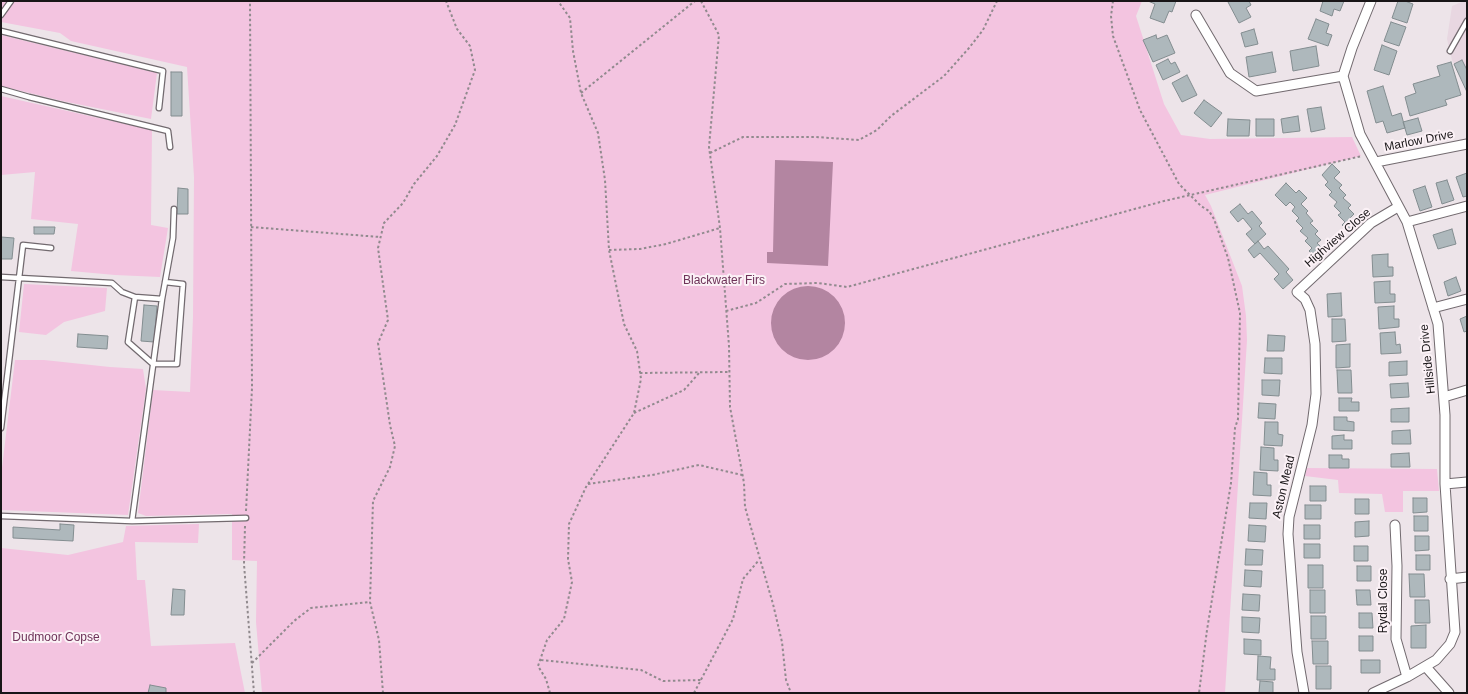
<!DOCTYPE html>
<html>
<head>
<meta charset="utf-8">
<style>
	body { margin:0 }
	#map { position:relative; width:1468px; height:694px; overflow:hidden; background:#ede4e9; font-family:Arial,sans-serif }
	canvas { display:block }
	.frame { position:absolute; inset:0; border:2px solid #181517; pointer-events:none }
</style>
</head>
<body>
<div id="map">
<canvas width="1468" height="694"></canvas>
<div class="frame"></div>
</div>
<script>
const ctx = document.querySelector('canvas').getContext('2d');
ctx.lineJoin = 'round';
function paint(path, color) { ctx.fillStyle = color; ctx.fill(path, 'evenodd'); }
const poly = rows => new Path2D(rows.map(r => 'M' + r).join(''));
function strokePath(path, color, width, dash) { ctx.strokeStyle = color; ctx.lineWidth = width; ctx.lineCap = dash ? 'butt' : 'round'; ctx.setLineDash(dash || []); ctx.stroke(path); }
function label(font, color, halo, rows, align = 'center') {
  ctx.font = font + ' Arial,sans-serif'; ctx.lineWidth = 4; ctx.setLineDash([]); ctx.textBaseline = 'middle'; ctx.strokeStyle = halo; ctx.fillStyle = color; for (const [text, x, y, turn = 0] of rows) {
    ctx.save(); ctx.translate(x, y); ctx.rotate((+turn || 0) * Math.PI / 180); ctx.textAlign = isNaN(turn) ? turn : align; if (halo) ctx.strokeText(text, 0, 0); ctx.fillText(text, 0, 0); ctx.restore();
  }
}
const built = poly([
	[1464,1,1467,1,1467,92,1452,60,1447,39,1452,6]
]);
const green = poly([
	[1,1,1142,1,1136,16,1164,104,1181,135,1210,139,1352,137,1361,156,1205,195,1211,206,1242,286,1246,316,1247,340,1225,693,262,693,256,622,257,561,232,560,232,514,146,516,138,513,153,390,190,392,193,317,194,177,187,67,71,41,60,33,1,22],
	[1,35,157,73,151,119,62,101,1,86],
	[1,96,152,130,151,225,168,228,160,277,115,275,71,271,78,224,31,219,35,172,1,175],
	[24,284,107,288,105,311,64,322,46,335,19,332],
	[15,360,44,360,110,367,143,369,146,389,128,515,1,510,1,476],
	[1307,468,1437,469,1439,491,1403,491,1403,512,1385,512,1382,494,1339,493,1338,480,1305,476],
	[199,524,198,543,135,542,137,580,145,580,151,646,235,643,245,693,1,693,1,548,68,555,123,542,126,526]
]);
const water = poly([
	[775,160,833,162,828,266,767,263,767,252,773,252],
	'771 323a37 37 0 1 1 74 0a37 37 0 1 1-74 0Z'
]);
const building = poly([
	[1148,1,1176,1,1172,12,1169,11,1164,23,1150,18,1155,4,1148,1],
	[1230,1,1249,1,1251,5,1246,8,1251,17,1239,23,1228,2,1230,1],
	[1323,1,1344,1,1340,11,1334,9,1332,16,1320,11,1323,1],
	[1398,1,1405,1,1413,4,1407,23,1392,18,1398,1],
	[1316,19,1329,24,1326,33,1332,35,1328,46,1308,39,1316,19],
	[1391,22,1406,27,1399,46,1384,41,1391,22],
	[1254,29,1258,44,1245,47,1241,33,1254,29],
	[1156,35,1157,39,1167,35,1175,53,1153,62,1143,40,1156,35],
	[1382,45,1397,51,1389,75,1374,70,1382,45],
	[1316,46,1319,66,1293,71,1290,51,1316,46],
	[1272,52,1276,72,1249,77,1246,57,1272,52],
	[1168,59,1171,64,1175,62,1180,72,1163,80,1156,65,1168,59],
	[1462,60,1467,70,1467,92,1454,64,1462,60],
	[1451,62,1461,95,1445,100,1447,105,1410,116,1405,97,1416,93,1413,84,1440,76,1437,66,1451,62],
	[171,72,182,72,182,116,171,116,171,72],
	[1187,75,1197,95,1182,102,1172,83,1187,75],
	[1383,86,1392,116,1401,113,1405,128,1387,133,1383,121,1376,123,1367,91,1383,86],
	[1204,100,1222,113,1211,127,1194,113,1204,100],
	[1321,107,1325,129,1311,132,1307,109,1321,107],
	[1298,116,1300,131,1283,133,1281,119,1298,116],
	[1418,118,1422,131,1407,135,1403,122,1418,118],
	[1228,119,1250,120,1249,136,1227,136,1228,119],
	[1256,119,1274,119,1274,136,1256,136,1256,119],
	[1332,164,1340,172,1334,178,1342,185,1339,188,1346,195,1343,198,1351,205,1348,208,1354,214,1350,218,1356,224,1349,231,1342,225,1345,222,1338,215,1341,213,1334,206,1337,202,1329,195,1332,192,1325,185,1328,182,1322,175,1332,164],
	[1467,173,1467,196,1463,197,1456,177,1467,173],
	[1447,180,1454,200,1442,204,1436,183,1447,180],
	[1286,183,1296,193,1299,190,1307,198,1301,204,1308,211,1306,213,1313,221,1310,223,1318,231,1315,234,1321,240,1317,243,1323,249,1315,257,1309,251,1312,248,1305,241,1308,238,1300,231,1303,228,1296,221,1299,218,1292,211,1295,207,1290,202,1286,206,1275,195,1286,183],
	[1425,186,1432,207,1420,211,1413,190,1425,186],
	[178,188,188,189,188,214,177,214,178,188],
	[1240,204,1248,214,1252,211,1262,223,1259,226,1266,234,1255,244,1246,234,1252,229,1243,218,1238,222,1230,212,1240,204],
	[34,227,55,227,54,234,34,234,34,227],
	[1452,229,1456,244,1438,249,1433,235,1452,229],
	[1,237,14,238,12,259,1,259,1,237],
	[1258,241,1264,249,1268,246,1289,269,1286,272,1293,280,1283,289,1274,279,1279,274,1260,253,1254,258,1248,250,1258,241],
	[1388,254,1388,267,1393,267,1393,276,1373,277,1372,255,1388,254],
	[1456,277,1461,291,1448,296,1444,282,1456,277],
	[1390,281,1390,294,1395,294,1395,302,1375,303,1374,282,1390,281],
	[1341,293,1342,316,1328,317,1327,294,1341,293],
	[144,305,157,306,154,342,141,341,144,305],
	[1394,306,1394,319,1399,319,1399,327,1379,329,1378,307,1394,306],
	[1467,316,1467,331,1464,332,1460,319,1467,316],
	[1332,319,1345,319,1346,341,1332,342,1332,319],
	[1395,332,1396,345,1400,344,1401,353,1381,354,1380,333,1395,332],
	[78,334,108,336,107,349,77,347,78,334],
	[1268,335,1285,336,1284,351,1267,351,1268,335],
	[1350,344,1350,367,1336,368,1336,345,1350,344],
	[1265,358,1282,358,1282,374,1264,373,1265,358],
	[1407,361,1407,375,1389,376,1389,362,1407,361],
	[1337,370,1351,370,1352,393,1338,393,1337,370],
	[1262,380,1280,380,1279,396,1262,395,1262,380],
	[1408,383,1409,397,1391,398,1390,384,1408,383],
	[1339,398,1352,398,1351,402,1359,402,1359,411,1339,411,1339,398],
	[1259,403,1276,404,1275,419,1258,418,1259,403],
	[1409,408,1409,422,1391,422,1391,409,1409,408],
	[1334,417,1347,417,1347,421,1354,422,1354,431,1334,430,1334,417],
	[1265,422,1278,422,1278,434,1283,435,1282,446,1264,445,1265,422],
	[1410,430,1411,444,1392,444,1392,431,1410,430],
	[1344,435,1344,440,1352,440,1352,449,1332,449,1332,436,1344,435],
	[1261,447,1274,448,1274,460,1278,460,1278,471,1260,470,1261,447],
	[1409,453,1410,467,1391,467,1391,454,1409,453],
	[1329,455,1342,455,1342,459,1349,459,1349,468,1329,468,1329,455],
	[1254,472,1267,473,1267,485,1271,485,1271,496,1253,495,1254,472],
	[1310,486,1326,486,1326,501,1310,501,1310,486],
	[1413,498,1427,498,1427,512,1413,513,1413,498],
	[1355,499,1369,499,1369,514,1355,514,1355,499],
	[1250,503,1267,503,1266,519,1249,518,1250,503],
	[1305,505,1321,505,1321,519,1305,519,1305,505],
	[1414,516,1428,516,1428,531,1414,531,1414,516],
	[1369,521,1369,536,1355,537,1355,522,1369,521],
	[60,524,74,525,73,541,13,538,13,527,60,530,60,524],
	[1249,525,1266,526,1265,542,1248,541,1249,525],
	[1304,525,1320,525,1320,539,1304,539,1304,525],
	[1415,536,1429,536,1429,550,1415,551,1415,536],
	[1304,544,1320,544,1320,558,1304,558,1304,544],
	[1354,546,1368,546,1368,561,1354,561,1354,546],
	[1246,549,1263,550,1262,565,1245,565,1246,549],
	[1416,555,1430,555,1430,570,1416,570,1416,555],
	[1308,565,1323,565,1323,588,1308,588,1308,565],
	[1357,566,1371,566,1371,581,1357,581,1357,566],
	[1245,570,1262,571,1261,587,1244,586,1245,570],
	[1409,574,1424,574,1425,597,1410,597,1409,574],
	[173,589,185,590,184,615,171,615,173,589],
	[1310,590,1325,590,1325,613,1310,613,1310,590],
	[1356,590,1370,590,1371,605,1357,605,1356,590],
	[1243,594,1260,595,1259,611,1242,610,1243,594],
	[1415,600,1429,600,1430,623,1415,623,1415,600],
	[1359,613,1372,613,1373,628,1359,628,1359,613],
	[1311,616,1326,616,1326,639,1311,639,1311,616],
	[1242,617,1260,618,1259,633,1242,632,1242,617],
	[1426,625,1426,648,1411,648,1411,626,1426,625],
	[1359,636,1373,636,1373,651,1359,651,1359,636],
	[1244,639,1261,640,1261,655,1244,654,1244,639],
	[1312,641,1328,641,1328,664,1313,664,1312,641],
	[1258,656,1271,657,1270,669,1275,669,1275,680,1257,680,1258,656],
	[1361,660,1380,660,1380,673,1361,673,1361,660],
	[1316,666,1331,666,1331,689,1316,689,1316,666],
	[1260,681,1273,682,1273,693,1259,693,1260,681],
	[150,685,166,688,166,693,148,693,150,685]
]);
const path = poly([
	[701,1,719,35,709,147,720,228,729,346,730,407,744,483,745,507,773,604,782,642,786,680,791,693],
	[1113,1,1111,16,1113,36,1140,110,1179,184,1201,206,1209,211,1214,219,1228,258,1240,313,1238,419,1235,428,1231,483,1207,630,1199,693],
	[581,93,695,1],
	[710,153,743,137,816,137,859,140,877,130,891,116,944,76,969,48,983,30,997,1],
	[251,227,380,237],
	[609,250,640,249,666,244,720,228],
	[726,311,756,303,785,284,818,283,847,287,1164,201,1362,156],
	[640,373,728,372],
	[634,413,684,390,700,372],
	[588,484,652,475,699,465,742,475],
	[246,511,252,388,250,1],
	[245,526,244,564,254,693],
	[541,660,641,670,663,681,701,680],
	[252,663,294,621,311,608,370,602],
	[383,693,379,640,370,602,373,501,390,467,395,446,390,425,378,343,388,320,378,248,384,223,403,203,414,184,437,156,455,125,475,70,470,46,457,29,446,1],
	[550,693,546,679,538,666,547,640,564,619,572,582,568,559,569,524,586,487,634,413,641,379,637,351,624,324,609,250,605,180,598,133,581,93,573,51,570,18,558,1],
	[694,693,733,619,743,579,759,560]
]);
const service = poly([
	[1,15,11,1],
	[1,31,163,71,159,108],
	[1450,51,1467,21],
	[1,89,29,97,168,131,170,147],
	[1,277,112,283,122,292,135,297,162,299],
	[135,297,128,342,153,364,177,364,183,284,165,282],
	[1,428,23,245,51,248],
	[1,516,132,521,246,518],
	[132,521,162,299,173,238,174,209]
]);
const minor = poly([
	[1371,1,1352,48,1343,76,1360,134,1407,222,1438,324,1445,415,1445,484,1455,632,1450,644,1436,660,1407,677,1373,693],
	[1196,15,1230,73,1256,91,1343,76],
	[1376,162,1467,144],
	[1407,222,1467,206],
	[1433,308,1467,299],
	[1444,397,1467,390],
	[1445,484,1467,482],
	[1395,525,1397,566,1396,639,1407,677],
	[1450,579,1467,577],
	[1426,667,1449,693],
	[1304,693,1297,652,1288,534,1289,517,1312,425,1316,394,1315,344,1310,310,1305,299,1297,292,1371,223,1398,207]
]);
const streetNames = [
	["Marlow Drive",1419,141,-11],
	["Highview Close",1338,238,-41],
	["Hillside Drive",1428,359,-96],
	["Aston Mead",1284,487,-77],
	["Rydal Close",1384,601,-90]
];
const parkNames = [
	["Blackwater Firs",724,281],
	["Dudmoor Copse",56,638]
];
paint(built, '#e8d7e1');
paint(green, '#f3c4e0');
paint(water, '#b385a1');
paint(building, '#aeb8bc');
strokePath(building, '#838d90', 1);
strokePath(service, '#726a6f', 7);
strokePath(minor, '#726a6f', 11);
strokePath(path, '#918a8e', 2, [2.5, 2.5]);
strokePath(service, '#fff', 4.5);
strokePath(minor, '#fff', 9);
label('12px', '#181517', '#fbf1f6', streetNames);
label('12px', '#6e3359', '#fbf1f6', parkNames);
</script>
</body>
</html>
